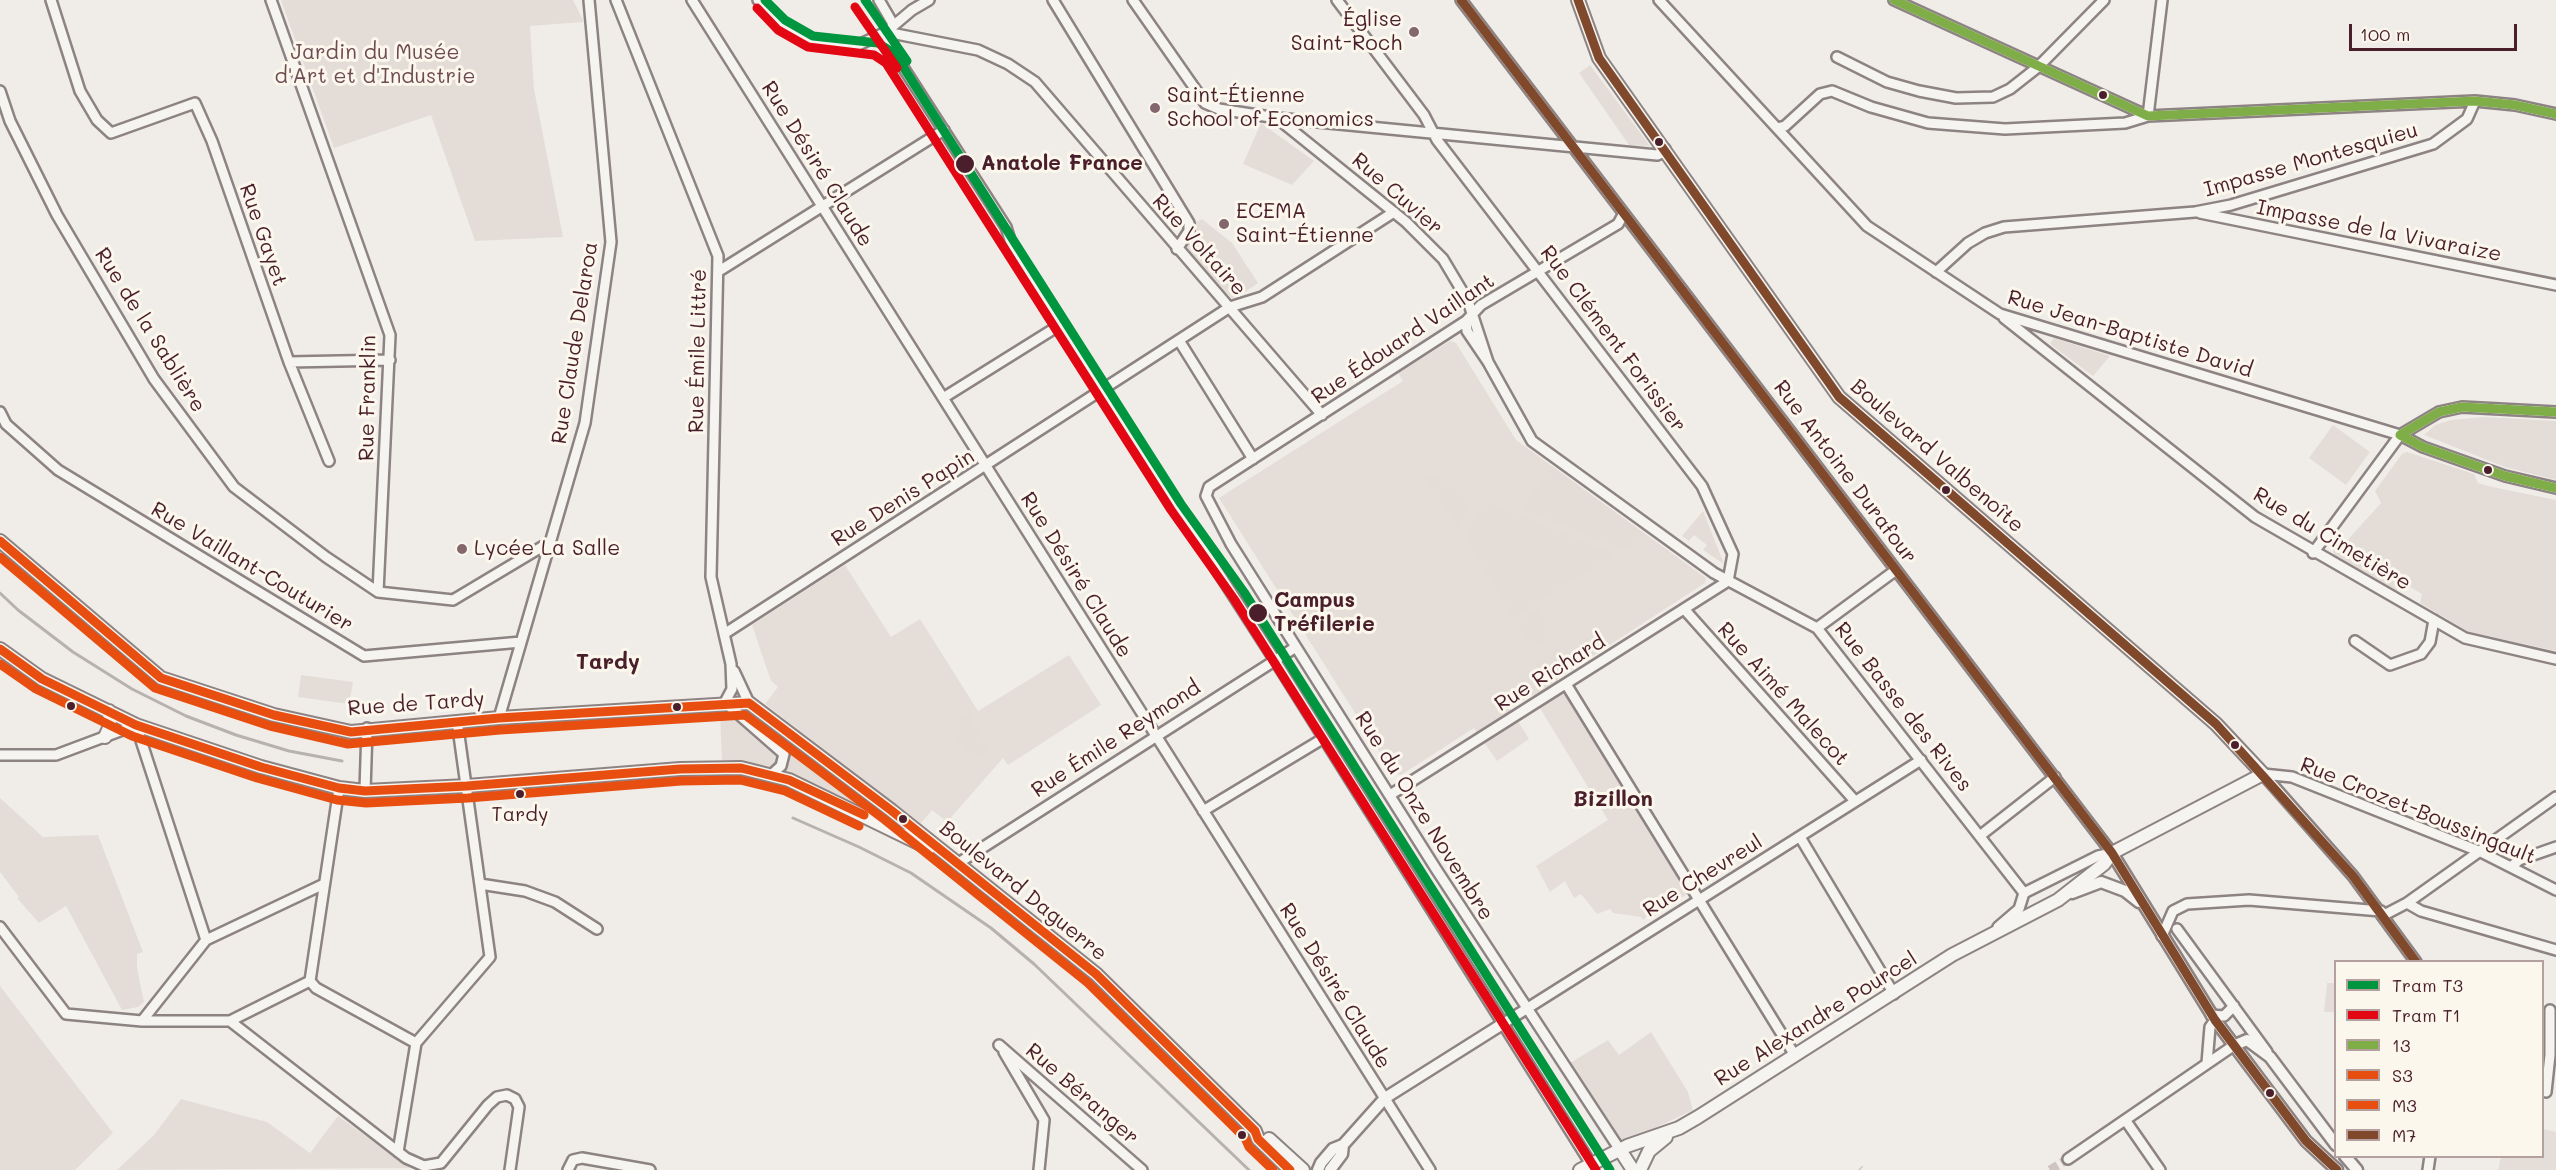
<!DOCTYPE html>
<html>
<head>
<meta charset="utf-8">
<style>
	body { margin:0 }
	#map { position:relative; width:2556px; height:1170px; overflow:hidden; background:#f0ede8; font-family:Mali,sans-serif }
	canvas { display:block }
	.legend { position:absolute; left:2334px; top:960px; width:210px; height:198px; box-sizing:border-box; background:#fbf7ec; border:2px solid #b4a19f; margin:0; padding:8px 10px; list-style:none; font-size:18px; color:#4a1f2b }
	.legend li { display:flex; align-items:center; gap:12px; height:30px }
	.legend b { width:30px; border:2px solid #b4a19f }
	.scale { position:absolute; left:2349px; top:24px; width:168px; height:27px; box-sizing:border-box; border:3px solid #4a1f2b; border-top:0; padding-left:8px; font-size:18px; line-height:21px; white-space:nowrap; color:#4a1f2b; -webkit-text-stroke:4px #fbf7ec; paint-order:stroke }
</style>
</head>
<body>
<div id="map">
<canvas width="2556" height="1170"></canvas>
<ul class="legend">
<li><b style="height:8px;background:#009640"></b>Tram T3</li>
<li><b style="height:8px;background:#e30613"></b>Tram T1</li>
<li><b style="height:8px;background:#7fae49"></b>13</li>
<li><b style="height:8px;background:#e84e0f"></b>S3</li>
<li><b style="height:8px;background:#e84e0f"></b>M3</li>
<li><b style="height:8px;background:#81492b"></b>M7</li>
</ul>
<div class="scale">100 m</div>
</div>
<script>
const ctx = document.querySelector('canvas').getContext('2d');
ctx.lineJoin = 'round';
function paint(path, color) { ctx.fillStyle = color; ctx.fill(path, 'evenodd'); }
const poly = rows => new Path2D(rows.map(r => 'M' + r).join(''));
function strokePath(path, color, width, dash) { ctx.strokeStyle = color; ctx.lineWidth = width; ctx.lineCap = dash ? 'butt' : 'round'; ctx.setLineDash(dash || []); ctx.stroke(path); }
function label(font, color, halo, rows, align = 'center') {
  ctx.font = font + ' Mali,sans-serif'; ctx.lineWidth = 6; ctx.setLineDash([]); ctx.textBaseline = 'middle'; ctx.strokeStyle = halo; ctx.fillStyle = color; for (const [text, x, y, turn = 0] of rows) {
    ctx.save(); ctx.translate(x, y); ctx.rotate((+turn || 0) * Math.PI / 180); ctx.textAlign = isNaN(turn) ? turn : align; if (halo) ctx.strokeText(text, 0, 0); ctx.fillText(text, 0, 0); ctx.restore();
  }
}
const built = poly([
	[1450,341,1456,343,1516,440,1706,578,1705,583,1557,679,1690,892,1653,917,1650,913,1643,920,1641,917,1613,913,1610,909,1597,914,1581,894,1574,898,1565,881,1550,892,1536,866,1608,820,1532,695,1510,708,1529,739,1497,761,1474,728,1401,775,1393,773,1219,498,1403,381,1398,373],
	[845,565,891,637,920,619,978,711,1069,655,1101,705,1008,765,1003,758,947,822,932,810,921,823,765,704,778,687,771,681,752,625],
	[2543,1129,2556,1132,2556,1170,2498,1170,2501,1157,2542,1156]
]);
const green = poly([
	[281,0,573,0,584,22,530,26,534,89,563,237,475,241,431,115,334,148],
	[1590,65,1650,146,1629,145,1579,73],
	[1261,123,1314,161,1292,185,1243,164],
	[1202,219,1232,243,1258,283,1245,292,1232,298,1209,276,1185,247,1193,236,1194,223],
	[2054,338,2110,356,2093,376,2050,344],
	[2484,417,2556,421,2556,480,2505,467,2424,435,2435,425,2451,420],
	[2333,425,2370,452,2346,485,2309,458],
	[2407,452,2474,474,2478,483,2488,486,2556,500,2556,651,2469,632,2420,603,2422,594,2403,583,2395,592,2334,555,2332,546,2342,546,2381,503,2375,491,2402,454],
	[1552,466,1605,505,1646,535,1623,550,1522,508],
	[1432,473,1458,491,1457,493,1474,500,1458,527,1424,478],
	[1486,501,1614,554,1514,617,1464,536],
	[1703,511,1724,564,1703,550,1707,545,1694,535,1689,541,1682,536],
	[1538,610,1554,634,1531,648,1517,622],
	[1558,648,1563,655,1567,653,1576,666,1549,684,1535,662],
	[301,675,353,682,349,704,298,697],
	[747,710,752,716,844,784,880,815,832,792,769,766,722,760,720,713],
	[968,714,989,750,972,761,949,726],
	[0,798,43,837,98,835,143,952,137,954,137,968,144,1002,138,1007,122,1010,66,906,39,923,17,898,19,897,0,872],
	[2327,983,2335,983,2335,1012,2324,1012],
	[0,986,113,1133,75,1170,0,1170],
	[1651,1032,1688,1092,1693,1110,1621,1144,1570,1063,1608,1040,1619,1055],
	[181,1099,267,1122,310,1153,338,1116,410,1168,117,1170,154,1135]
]);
const minorTunnel = poly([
	[1859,1169,1860,1170],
	[2050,1170,2068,1159]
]);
const minor = poly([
	[51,0,80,91,97,120,111,133,195,103,212,141,289,362,329,461],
	[271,0,390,335,378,592],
	[616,0,718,256,711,577,731,664,732,689,724,704],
	[692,0,1430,1170],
	[758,0,780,23,796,34,825,45,854,47,886,32,912,10,929,0],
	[879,0,893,24],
	[1053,0,1189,223,1189,231,1177,249],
	[1133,0,1205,103,1219,109,1277,118,1657,155,1664,152,1665,149],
	[1337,0,1424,115,1437,140,1702,486,1733,554,1728,581,1390,795],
	[1461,0,2112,853,2098,856,2024,893],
	[1659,0,1867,226,2000,314,2400,435,2423,447,2505,476,2556,488],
	[1894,0,2148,116],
	[886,32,888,48,899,61,1006,227,1010,240,1102,392,1278,665,1591,1164],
	[886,32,978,50,1008,64,1035,82,1322,415],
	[1837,57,1887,82,1919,91,1956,98,1993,97,2010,89,2038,67,2104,0],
	[0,91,10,121,57,215,154,379,234,487,326,557,378,592,453,600,550,542],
	[2148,116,2162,0],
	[1277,118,1406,222,1443,259,1468,301,1488,362,1467,331,1466,321],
	[1777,128,1785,126,1820,94,1832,91,1871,107,1928,123,2005,129,2125,123,2148,116,2475,101,2515,105,2556,114],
	[2200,213,2556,285],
	[719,271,944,130],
	[1936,272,1968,243,1985,233,2004,227,2195,212,2231,205,2433,144,2467,119,2475,101],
	[2004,318,2255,517,2465,638,2556,659],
	[1180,342,1253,459],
	[289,362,390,360],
	[1488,362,1532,441,1714,573,1817,628,2024,893,2019,909,1998,927],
	[943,398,1060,325],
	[0,412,6,424,58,470,364,656,521,642],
	[2313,553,2400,435,2439,412,2462,407,2556,412],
	[1685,610,1855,801],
	[1817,628,1896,570],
	[724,634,1230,307,1262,297,1394,212],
	[2355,641,2390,665,2421,654,2430,642,2434,620],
	[734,671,749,703],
	[1566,684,1794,1054],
	[727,704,784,754,781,766,771,775],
	[499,718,585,423,611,242,589,0],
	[0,755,56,755,136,725,206,940,142,1021],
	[2263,774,2292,777,2481,852,2556,890],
	[2263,774,2353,876,2416,962],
	[365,791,367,728],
	[1203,811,1324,738],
	[1981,835,2055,777],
	[1800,837,1894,994],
	[957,864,1296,647],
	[2511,867,2519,860,2556,847],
	[480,884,525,891,555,902,597,929],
	[2407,903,2421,911,2556,950],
	[2384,915,2407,903,2556,797],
	[0,927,66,1014,142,1021,230,1021,406,1158,424,1166,441,1163,488,1105,497,1097,507,1095,515,1099,519,1107,510,1170],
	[2177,929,2267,1052],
	[2162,936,2173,911,2187,904,2249,900,2381,911],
	[206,940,324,884],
	[310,981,339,788],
	[310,981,316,988,416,1043],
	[2211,1015,2224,1016,2234,1006],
	[230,1021,310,981],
	[1504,1023,1921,760],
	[999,1045,1142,1170],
	[1004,1052,1044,1120,1039,1170],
	[2207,1063,2210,1027,2215,1020],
	[2542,1089,2546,1092,2550,1055,2550,1010],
	[2126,1121,2160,1170],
	[1620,1150,1436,869,1231,544,1206,496,1209,487,1466,321,1481,305,1618,224,1623,215],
	[398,1152,416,1043,490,957,457,721],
	[2068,1159,2233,1046],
	[568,1170,573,1160,582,1158,650,1170],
	[2428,1170,2430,1156]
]);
const tertiary = poly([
	[2112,853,2215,1020,2306,1141,2337,1170],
	[2072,893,2101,882,2125,891,2139,902],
	[2233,1046,2247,1040,2270,1057,2336,1145],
	[2345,1156,2357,1170],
	[1318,1170,1321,1163,1333,1149,1343,1145,1385,1098,1504,1023],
	[1330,1170,1342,1154,1343,1145]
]);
const secondary = poly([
	[1578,0,1599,58,1839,397,2216,724,2263,774,2112,853,2104,864,2058,900,1952,955,1698,1117,1679,1128,1627,1146,1580,1170],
	[0,541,161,678,274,715,351,732,499,718,749,703,892,811,1096,974,1255,1131,1258,1139,1290,1170],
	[0,649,42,679,136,725,261,767,339,788,365,791,467,786,680,769,741,768,789,780,929,848],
	[105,737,110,726,109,711],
	[1269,1139,1303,1170],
	[1620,1150,1633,1170],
	[1640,1170,1649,1151,1666,1137]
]);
const rail = poly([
	[0,593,18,610,73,652,132,689,186,716,236,735,289,751,342,761],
	[793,818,859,847,911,873,991,928,1034,964,1249,1170]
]);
const bus1 = poly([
	[1894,0,2148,116,2475,101,2515,105,2556,114],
	[2400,435,2423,447,2505,476,2556,488],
	[2400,435,2439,412,2462,407,2556,412]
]);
const bus2 = poly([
	[0,541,161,678,274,715,351,732,499,718,749,703,892,811,1096,974,1255,1131,1258,1139,1290,1170],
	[0,649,42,679,136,725,261,767,339,788,365,791,467,786,680,769,741,768,789,780,864,815]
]);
const bus3 = poly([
	[0,557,155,688,270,726,348,744,500,730,745,715,885,820,1088,983,1245,1138,1249,1147,1273,1170],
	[0,664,36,689,132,736,257,778,337,800,366,803,468,798,681,781,740,780,785,791,859,826]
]);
const bus4 = poly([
	[1461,0,2112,853,2215,1020,2306,1141,2337,1170],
	[1578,0,1599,58,1839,397,2216,724,2353,876,2416,962]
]);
const tram1 = poly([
	[765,0,785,20,813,36,878,43,895,54,1181,504,1244,592,1610,1170],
	[865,0,907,61]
]);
const tram2 = poly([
	[855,7,897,68],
	[757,8,778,30,808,47,874,55,886,63,1171,510,1234,599,1596,1170]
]);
const markers = [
	[1414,32,6,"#84676d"],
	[2103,95,5,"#4a1f2b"],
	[1155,108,6,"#84676d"],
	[1659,142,5,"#4a1f2b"],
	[965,164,10,"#4a1f2b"],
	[1224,224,6,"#84676d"],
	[2488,470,5,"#4a1f2b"],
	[1946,490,5,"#4a1f2b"],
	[462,549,6,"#84676d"],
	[1258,613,10,"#4a1f2b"],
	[71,706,5,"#4a1f2b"],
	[677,707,5,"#4a1f2b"],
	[2235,745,5,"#4a1f2b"],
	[520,794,5,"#4a1f2b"],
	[903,819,5,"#4a1f2b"],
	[2270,1093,5,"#4a1f2b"],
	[1242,1135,5,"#4a1f2b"]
];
const busNames = [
	["Tardy",520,815]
];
const poiNames = [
	["Église",1402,20,"right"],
	["Saint-Roch",1402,44,"right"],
	["Saint-Étienne",1167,96],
	["School of Economics",1167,120],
	["ECEMA",1236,212],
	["Saint-Étienne",1236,236],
	["Lycée La Salle",474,549]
];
const parkNames = [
	["Jardin du Musée",375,53],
	["d'Art et d'Industrie",375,77]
];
const streetNames = [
	["Impasse Montesquieu",2311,160,-16],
	["Rue Désiré Claude",817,164,58],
	["Rue Cuvier",1397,194,41],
	["Impasse de la Vivaraize",2379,231,11],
	["Rue Gayet",263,235,71],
	["Rue Voltaire",1199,245,48],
	["Rue de la Sablière",150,330,58],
	["Rue Jean-Baptiste David",2130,334,17],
	["Rue Édouard Vaillant",1403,339,-34],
	["Rue Clément Forissier",1613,339,53],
	["Rue Claude Delaroa",575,343,-81],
	["Rue Émile Littré",698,351,-89],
	["Rue Franklin",368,398,-89],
	["Boulevard Valbenoîte",1937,456,41],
	["Rue Antoine Durafour",1845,472,53],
	["Rue Denis Papin",903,498,-32],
	["Rue du Cimetière",2332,539,31],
	["Rue Vaillant-Couturier",252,567,31],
	["Rue Désiré Claude",1076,575,58],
	["Rue Richard",1550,673,-32],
	["Rue Aimé Malecot",1783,694,48],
	["Rue de Tardy",416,704,-4],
	["Rue Basse des Rives",1903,707,52],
	["Rue Émile Reymond",1116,739,-33],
	["Rue Crozet-Boussingault",2418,811,22],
	["Rue du Onze Novembre",1424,816,58],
	["Rue Chevreul",1703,876,-32],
	["Boulevard Daguerre",1023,891,39],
	["Rue Désiré Claude",1335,986,58],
	["Rue Alexandre Pourcel",1816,1019,-32],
	["Rue Béranger",1082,1094,41]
];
const stopNames = [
	["Anatole France",981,164],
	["Campus",1274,601],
	["Tréfilerie",1274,625]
];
const neighbourhoodNames = [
	["Tardy",608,662],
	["Bizillon",1613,799]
];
paint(built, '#e5ddd7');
paint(green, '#e4ddd7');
strokePath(minorTunnel, '#cfc4c2', 9, [9, 4.5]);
strokePath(minor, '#8d8383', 14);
strokePath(tertiary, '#8d8383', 15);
strokePath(secondary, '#8d8383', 16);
strokePath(minor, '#f5f4f0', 9);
strokePath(tertiary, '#f5f4f0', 10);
strokePath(secondary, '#f5f4f0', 12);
strokePath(rail, '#b7b2b0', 3);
strokePath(bus1, '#7fae49', 9);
strokePath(bus2, '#e84e0f', 9);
strokePath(bus3, '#e84e0f', 9);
strokePath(bus4, '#81492b', 9);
strokePath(tram1, '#009640', 9);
strokePath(tram2, '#e30613', 9);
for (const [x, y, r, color] of markers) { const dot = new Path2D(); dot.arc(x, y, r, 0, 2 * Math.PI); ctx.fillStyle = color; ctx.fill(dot); strokePath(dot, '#fbf7ec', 2); }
label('20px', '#4a1f2b', '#fbf7ec', busNames);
label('21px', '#4a1f2b', '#fbf7ec', poiNames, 'left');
label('21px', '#6e4b52', '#fbf7ec', parkNames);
label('21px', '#4a1f2b', '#fbf7ec', streetNames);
label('bold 21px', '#4a1f2b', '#fbf7ec', stopNames, 'left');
label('bold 22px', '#4a1f2b', '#fbf7ec', neighbourhoodNames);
</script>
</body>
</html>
